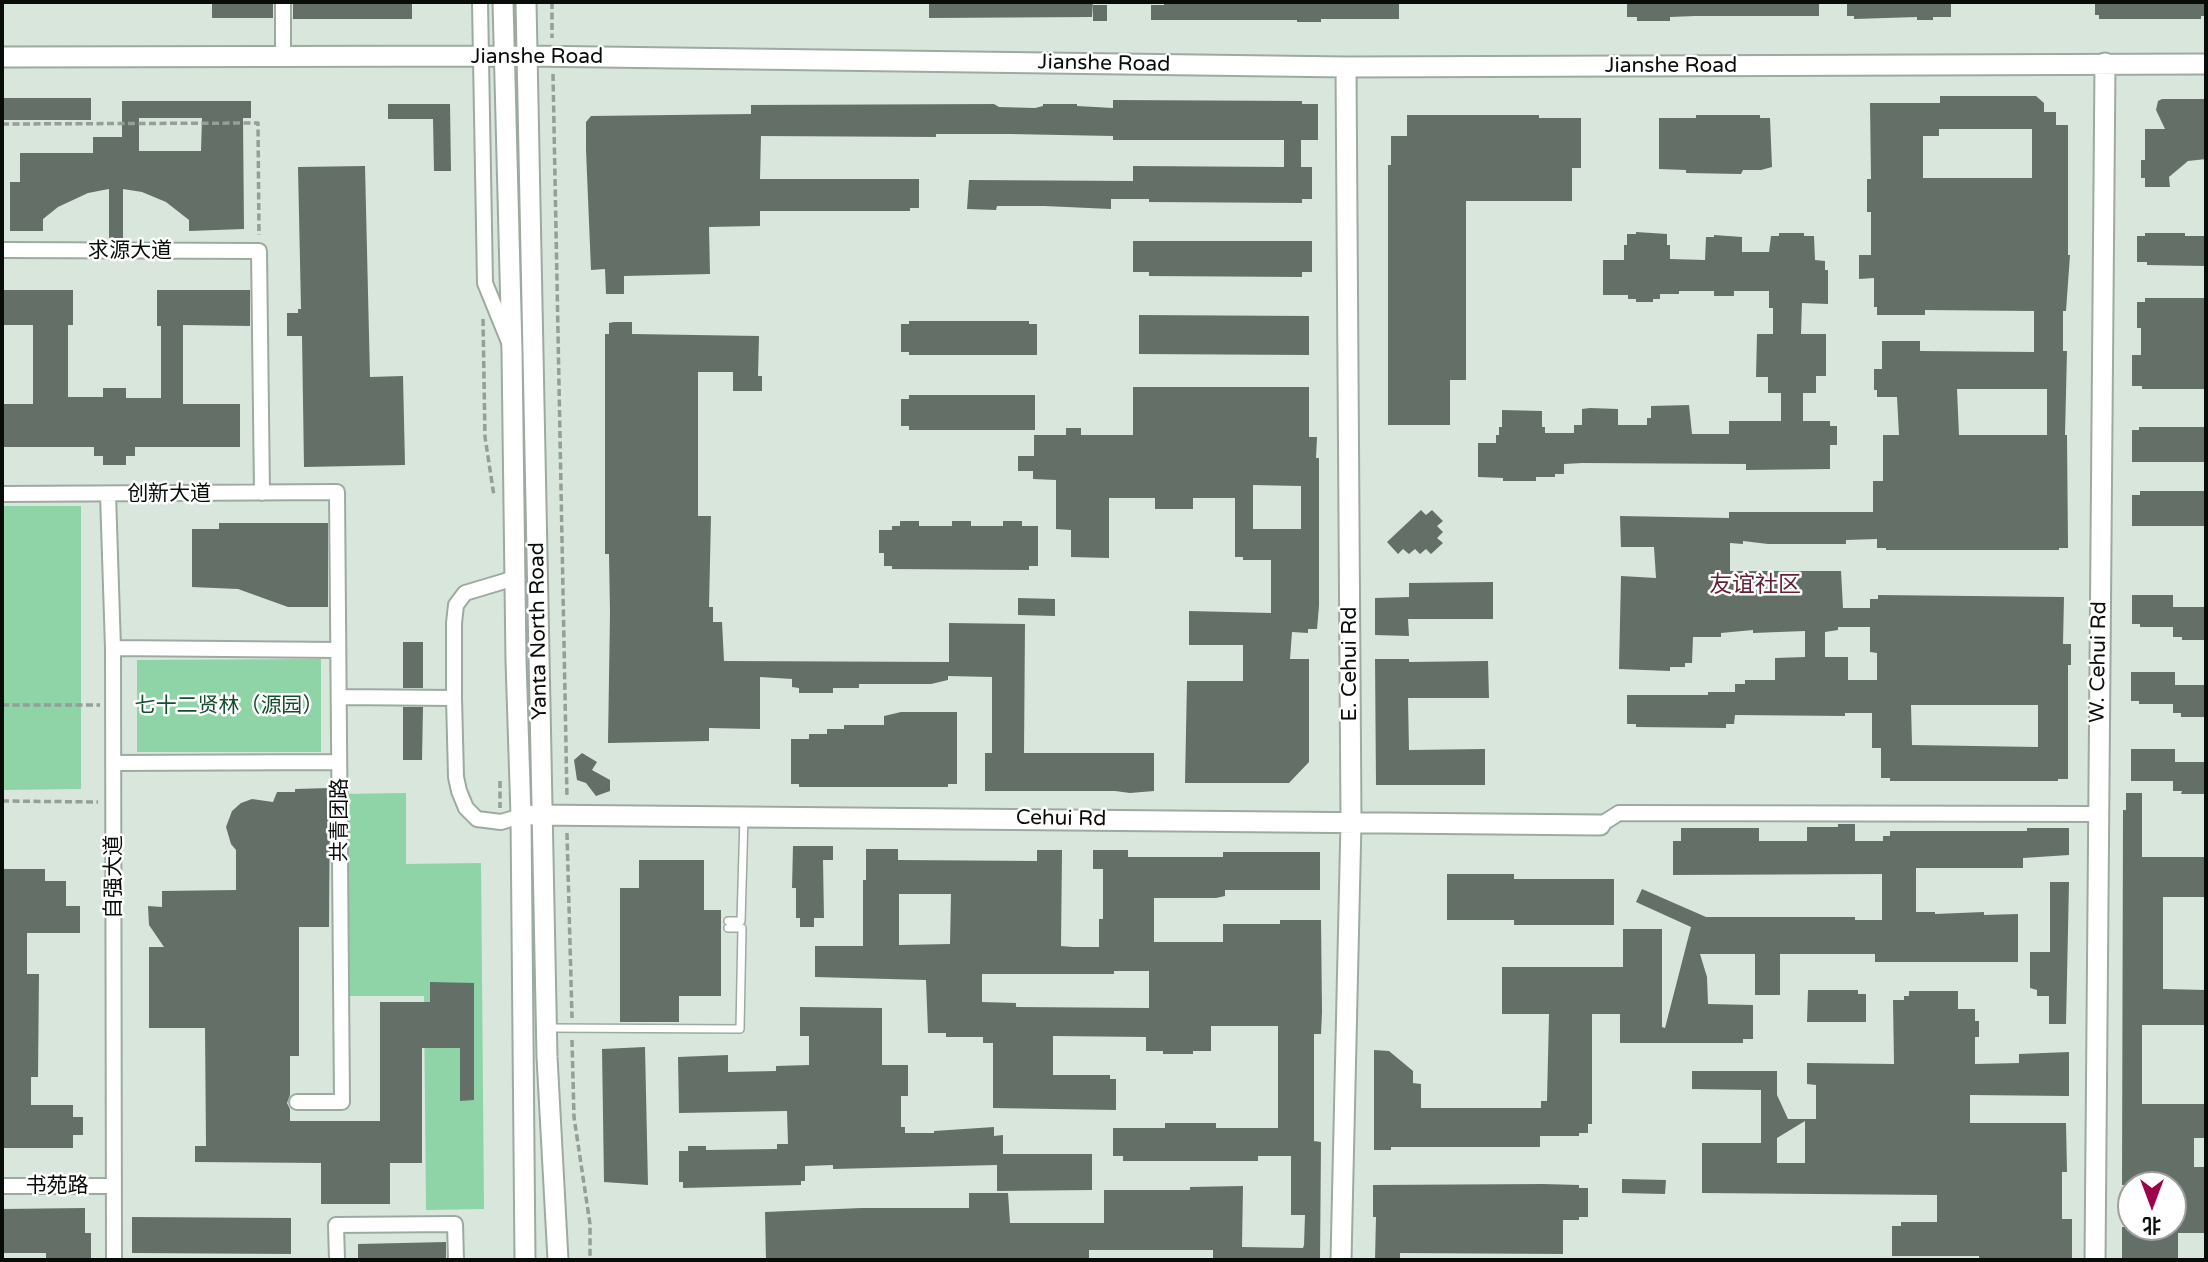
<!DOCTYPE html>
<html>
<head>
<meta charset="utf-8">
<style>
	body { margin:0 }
	#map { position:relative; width:2208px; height:1262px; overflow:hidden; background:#d8e6dc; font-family:"Varela Round","Noto Sans SC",sans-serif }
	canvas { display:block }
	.frame { position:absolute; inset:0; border:4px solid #090d0a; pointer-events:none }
	.north { position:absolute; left:2117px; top:1171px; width:70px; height:70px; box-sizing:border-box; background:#fff; border:2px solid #9d9e9d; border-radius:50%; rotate:180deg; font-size:19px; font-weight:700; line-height:28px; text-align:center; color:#090d0a }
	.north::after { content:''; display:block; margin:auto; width:24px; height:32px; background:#9e0248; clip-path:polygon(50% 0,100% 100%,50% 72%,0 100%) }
</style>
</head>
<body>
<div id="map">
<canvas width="2208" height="1262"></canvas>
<div class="frame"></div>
<div class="north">北</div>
</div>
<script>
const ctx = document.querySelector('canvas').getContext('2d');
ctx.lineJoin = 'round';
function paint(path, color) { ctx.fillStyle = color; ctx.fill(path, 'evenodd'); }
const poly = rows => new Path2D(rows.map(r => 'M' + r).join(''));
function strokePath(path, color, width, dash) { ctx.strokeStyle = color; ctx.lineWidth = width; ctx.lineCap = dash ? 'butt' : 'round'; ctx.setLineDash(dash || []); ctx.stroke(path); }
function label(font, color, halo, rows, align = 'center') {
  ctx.font = font + ' "Varela Round","Noto Sans SC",sans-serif'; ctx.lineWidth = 5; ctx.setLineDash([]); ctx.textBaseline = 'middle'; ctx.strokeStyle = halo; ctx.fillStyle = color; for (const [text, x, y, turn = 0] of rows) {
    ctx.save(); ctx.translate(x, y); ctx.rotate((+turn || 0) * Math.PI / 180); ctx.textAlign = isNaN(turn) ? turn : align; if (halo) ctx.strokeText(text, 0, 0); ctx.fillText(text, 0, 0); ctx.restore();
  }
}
const green = poly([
	[2,506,81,506,81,789,2,790],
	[321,659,321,752,137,752,137,660],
	[406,793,406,864,481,863,484,1209,426,1210,424,996,340,996,338,794]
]);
const building = poly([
	[212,2,273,2,273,18,212,18],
	[293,2,412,2,412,19,293,19],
	[929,2,1093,2,1092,17,929,18],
	[1164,2,1399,2,1399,19,1321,19,1321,22,1297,22,1297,20,1151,20,1151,5,1164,5],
	[1627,2,1819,2,1819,16,1695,16,1670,17,1670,21,1637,21,1637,17,1627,17],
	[1847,2,1951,2,1951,17,1933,17,1933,20,1917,20,1917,17,1854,19,1854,16,1847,16],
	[2095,2,2206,2,2206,16,2201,16,2201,19,2099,19,2099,15,2095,15],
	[1093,5,1107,5,1107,21,1093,21],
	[1940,96,2036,96,2044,103,2044,112,2056,112,2056,125,2068,125,2068,255,2070,255,2066,311,2063,311,2063,351,2067,351,2065,435,2067,435,2068,548,2059,548,2059,550,1886,550,1886,548,1877,548,1877,539,1846,540,1846,544,1768,544,1743,541,1743,544,1730,543,1730,571,1841,571,1843,608,1870,608,1870,599,1878,599,1878,595,2064,597,2063,644,2071,644,2071,665,2068,665,2068,779,2058,779,2058,781,1890,781,1890,778,1881,778,1881,748,1872,748,1872,713,1845,713,1845,716,1735,715,1734,724,1726,724,1726,728,1636,727,1636,724,1627,724,1627,695,1708,695,1708,692,1735,692,1735,684,1745,684,1745,680,1775,680,1775,658,1805,657,1805,631,1753,633,1753,630,1721,633,1721,637,1693,637,1692,663,1685,663,1685,667,1670,667,1670,671,1619,669,1621,576,1656,578,1654,547,1621,547,1620,516,1729,518,1729,512,1873,512,1873,481,1883,481,1883,435,1899,435,1897,397,1877,397,1877,390,1874,390,1874,369,1882,369,1882,341,1920,341,1920,351,2034,352,2034,311,1925,310,1925,315,1877,315,1877,307,1874,307,1874,278,1859,279,1859,255,1871,255,1871,212,1867,212,1867,179,1871,179,1870,103,1940,103],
	[1939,129,2032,129,2032,178,1923,178,1923,136,1939,136],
	[1957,389,2047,389,2047,435,1959,435],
	[1838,627,1870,627,1870,652,1877,653,1877,680,1848,680,1848,657,1825,657,1825,632,1838,630],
	[1911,705,2038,705,2038,747,1912,745],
	[2,98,91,98,91,120,2,120],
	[2162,99,2206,99,2206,159,2188,161,2169,177,2170,187,2145,187,2145,178,2141,178,2141,160,2145,160,2145,129,2165,129,2156,110,2158,101],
	[1113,100,1302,101,1302,104,1318,104,1318,140,1301,140,1301,167,1312,167,1312,199,1302,199,1302,203,1149,202,1149,199,1111,199,1111,209,1044,206,997,206,996,210,967,209,969,180,1133,181,1133,166,1284,167,1284,140,1113,140,1113,136,1009,134,936,134,936,137,761,136,760,179,919,179,919,208,910,208,910,211,760,211,760,226,709,227,710,274,624,276,624,294,606,294,605,269,591,270,586,150,586,122,591,116,751,114,751,105,994,104,999,107,1035,108,1043,106,1043,104,1077,104,1077,106,1113,108],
	[122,101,251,101,251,118,243,118,244,229,189,231,189,220,166,202,142,192,123,189,123,238,109,238,109,189,88,193,58,207,43,219,43,231,10,231,10,182,20,182,20,153,93,153,93,137,122,137],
	[139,118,202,118,201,151,139,151],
	[388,104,450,104,451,171,434,171,433,119,388,119],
	[1407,115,1539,115,1539,118,1581,118,1581,168,1572,168,1572,201,1466,201,1466,380,1450,380,1450,425,1388,425,1388,165,1391,165,1391,136,1407,136],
	[1696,115,1760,115,1760,118,1770,118,1772,167,1761,170,1743,170,1741,174,1686,173,1686,170,1659,169,1659,118,1696,118],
	[365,166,370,377,403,376,405,465,304,467,302,336,287,336,287,313,298,313,298,309,301,309,298,167],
	[1636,232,1667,234,1667,245,1670,245,1670,259,1705,260,1706,237,1714,237,1714,235,1742,237,1742,252,1769,252,1771,236,1779,236,1779,233,1804,233,1804,236,1814,236,1815,260,1825,261,1825,270,1828,270,1828,304,1802,303,1801,334,1826,334,1826,376,1816,376,1816,393,1803,393,1803,421,1830,421,1830,426,1837,426,1837,445,1830,445,1830,469,1746,470,1746,464,1582,463,1564,464,1564,474,1555,474,1555,477,1536,477,1536,481,1503,481,1503,478,1478,477,1478,443,1496,443,1496,435,1499,435,1499,427,1502,427,1502,410,1542,411,1542,427,1545,427,1545,433,1574,433,1574,425,1582,425,1582,409,1590,408,1618,409,1618,425,1647,425,1647,418,1651,418,1651,406,1689,405,1692,434,1729,434,1729,421,1781,421,1781,393,1768,393,1768,377,1756,377,1757,334,1773,334,1773,308,1769,308,1769,291,1734,291,1734,296,1714,296,1714,291,1679,291,1679,294,1660,294,1660,299,1653,299,1653,302,1636,302,1636,299,1628,299,1628,295,1603,295,1603,260,1624,260,1624,245,1627,245,1627,234,1636,234],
	[2145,233,2185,233,2185,236,2206,236,2206,266,2147,265,2147,262,2137,262,2137,236,2145,236],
	[1133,241,1312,241,1312,272,1302,272,1302,277,1149,276,1149,272,1133,272],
	[2,290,73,290,73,325,68,325,68,397,103,397,103,388,126,388,126,398,161,398,161,326,157,326,157,290,250,290,250,326,183,325,183,404,240,404,240,447,135,447,135,456,126,456,126,465,103,465,103,456,94,456,94,447,2,447,2,404,33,404,33,325,2,325],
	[2145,298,2206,298,2206,386,2204,386,2204,389,2142,389,2142,386,2132,386,2132,355,2141,355,2141,328,2137,328,2137,302,2145,302],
	[1139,315,1309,316,1309,355,1139,354],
	[909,321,1029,321,1029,324,1037,324,1037,355,909,355,909,352,901,352,901,324,909,324],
	[614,322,632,322,632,334,759,336,758,376,762,376,762,391,733,391,733,372,698,372,698,516,711,516,709,607,713,607,713,622,722,622,724,661,949,662,949,623,1025,624,1024,753,1154,753,1154,791,1130,793,1115,791,985,791,985,753,992,753,992,677,948,676,948,680,931,684,859,684,859,688,833,688,833,693,799,693,799,688,792,687,792,679,760,677,760,729,709,728,709,741,608,743,610,613,609,554,605,554,605,334,609,334,609,323],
	[1133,387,1309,387,1309,437,1317,437,1316,458,1319,458,1319,606,1317,629,1308,629,1308,633,1292,632,1290,659,1309,659,1309,762,1289,783,1185,783,1187,681,1243,681,1243,645,1189,645,1189,611,1271,613,1271,560,1243,560,1243,557,1235,557,1235,498,1193,498,1193,509,1155,509,1155,498,1109,498,1109,558,1071,557,1071,530,1056,529,1056,480,1033,479,1033,471,1018,471,1018,456,1034,456,1034,435,1066,435,1066,428,1081,428,1081,435,1133,435],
	[1253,485,1301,486,1301,529,1253,529],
	[909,395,1035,395,1035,430,909,430,909,426,901,426,901,399,909,399],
	[2139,427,2206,427,2206,462,2132,462,2132,430,2139,430],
	[2140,491,2206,491,2206,526,2132,526,2132,495,2140,495],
	[1421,510,1426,515,1432,510,1443,521,1437,526,1443,532,1437,538,1443,543,1431,554,1426,549,1420,554,1415,549,1409,554,1403,549,1398,554,1387,542],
	[900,521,919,521,919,526,952,526,952,521,971,521,971,526,1003,526,1003,521,1022,521,1022,526,1038,526,1038,566,1029,566,1029,570,892,569,892,566,884,566,884,553,879,553,879,530,892,530,892,526,900,526],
	[219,523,328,523,328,607,288,607,238,589,192,587,192,529,219,529],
	[1493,582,1493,619,1408,619,1409,636,1375,635,1375,598,1409,597,1409,583],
	[2132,595,2173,595,2173,607,2206,607,2206,640,2182,640,2182,637,2173,637,2173,627,2140,627,2140,624,2132,624],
	[1018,598,1055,599,1055,616,1018,615],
	[403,642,423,642,423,688,403,688],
	[1375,659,1409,659,1409,662,1488,661,1489,698,1408,698,1409,750,1485,749,1485,785,1376,785],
	[2131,672,2175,672,2175,685,2206,685,2206,717,2181,717,2181,713,2173,713,2173,704,2139,704,2139,701,2131,701],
	[403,707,423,707,422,760,403,760],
	[901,712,957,712,957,784,948,784,948,787,799,787,799,784,791,784,791,739,809,739,809,734,827,734,827,729,844,729,844,725,884,725,884,716],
	[2131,749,2175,749,2175,762,2206,762,2206,794,2181,794,2182,791,2173,791,2173,781,2131,781],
	[582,753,597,762,592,770,610,780,610,791,596,796,586,783,577,780,574,760],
	[330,788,329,927,299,927,299,1056,290,1056,290,1095,287,1103,290,1109,290,1121,380,1121,380,1002,430,1002,430,982,474,983,474,1100,460,1101,460,1048,422,1048,422,1163,390,1163,390,1204,321,1204,321,1163,195,1162,195,1146,206,1146,205,1028,149,1028,149,947,164,947,149,925,148,906,162,907,162,891,236,890,236,850,231,844,226,827,232,811,241,803,252,799,273,802,277,792,295,792,295,789],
	[2126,793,2142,793,2142,857,2206,857,2206,893,2204,893,2204,897,2163,897,2163,989,2206,990,2206,1025,2142,1025,2142,1104,2206,1104,2206,1138,2194,1138,2194,1167,2206,1167,2206,1233,2178,1233,2178,1260,2122,1260,2122,1227,2173,1227,2173,1185,2122,1185,2123,810,2126,810],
	[1838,824,1855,824,1855,841,1883,841,1883,836,1890,836,1890,831,2027,831,2027,828,2069,828,2069,855,2023,858,2023,868,1916,868,1916,912,1935,912,1935,914,1984,912,1984,915,2018,914,2018,962,1875,962,1875,954,1780,954,1780,995,1755,995,1755,954,1700,954,1707,977,1708,1004,1753,1005,1753,1039,1743,1039,1743,1043,1620,1043,1620,1014,1592,1014,1592,1124,1588,1124,1588,1133,1579,1133,1579,1136,1540,1136,1540,1147,1391,1147,1391,1150,1374,1150,1374,1050,1389,1051,1413,1071,1413,1083,1421,1084,1421,1108,1541,1108,1541,1101,1547,1101,1549,1014,1502,1014,1502,967,1623,967,1623,929,1662,929,1662,1027,1665,1028,1691,927,1636,902,1642,889,1706,917,1855,917,1855,920,1882,920,1882,874,1673,875,1673,841,1681,841,1681,828,1759,828,1759,841,1807,841,1807,827,1838,827],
	[793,846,833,846,833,860,823,860,824,918,814,918,814,927,800,927,800,918,796,918,796,888,792,888],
	[866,849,898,849,898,860,1037,861,1037,850,1062,850,1061,946,1073,947,1099,947,1099,919,1103,919,1103,869,1093,869,1093,850,1128,850,1128,857,1223,857,1223,852,1320,852,1320,890,1225,890,1225,896,1216,898,1154,898,1154,942,1223,942,1223,924,1280,924,1280,920,1321,920,1322,1012,1321,1034,1314,1034,1314,1141,1321,1142,1320,1260,1213,1260,1213,1250,1089,1250,1089,1260,766,1260,765,1212,862,1208,969,1208,969,1193,1008,1193,1010,1223,1104,1223,1104,1190,1190,1190,1190,1187,1243,1186,1242,1247,1303,1248,1304,1245,1305,1215,1291,1215,1291,1156,1258,1156,1258,1161,1123,1161,1123,1156,1113,1156,1113,1128,1165,1128,1165,1123,1216,1123,1216,1128,1278,1128,1278,1026,1211,1026,1211,1051,1193,1051,1193,1054,1163,1054,1163,1051,1146,1051,1146,1037,1053,1036,1053,1075,1110,1075,1110,1079,1116,1079,1116,1110,993,1108,993,1043,983,1043,983,1037,946,1037,946,1033,928,1033,926,980,815,977,815,946,863,946,863,880,866,880],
	[899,894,951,894,950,944,899,945],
	[1114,971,1149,971,1149,1008,1016,1007,1016,1003,982,1002,982,974,1114,974],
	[639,860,704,860,704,910,721,910,721,996,679,996,679,1022,620,1022,620,888,639,888],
	[2,869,45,869,45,881,66,881,66,906,80,906,80,933,27,933,27,974,39,974,38,1077,31,1077,31,1105,73,1105,73,1117,83,1117,83,1135,73,1135,73,1148,2,1148],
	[1447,874,1514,874,1514,879,1614,879,1614,925,1514,925,1514,920,1447,920],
	[2050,882,2069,882,2066,1024,2049,1024,2049,996,2037,996,2037,990,2030,988,2030,952,2050,952],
	[1808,990,1858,990,1858,994,1866,994,1866,1022,1807,1022],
	[1909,991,1958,991,1958,1009,1975,1009,1975,1021,1979,1021,1979,1037,1975,1037,1975,1064,2019,1063,2019,1054,2069,1052,2069,1096,1970,1095,1970,1123,2066,1123,2067,1172,2062,1172,2062,1219,2072,1219,2072,1260,1979,1259,1979,1256,1892,1256,1892,1226,1901,1226,1901,1222,1937,1222,1937,1195,1702,1193,1702,1143,1761,1143,1761,1090,1692,1089,1692,1071,1777,1071,1777,1095,1788,1119,1816,1119,1816,1085,1807,1084,1807,1063,1894,1064,1893,1000,1904,1000,1904,996,1909,996],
	[1805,1121,1805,1163,1777,1163,1777,1138],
	[800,1007,882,1008,882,1065,908,1065,908,1096,901,1096,901,1127,905,1127,905,1133,934,1133,934,1131,994,1127,994,1136,1003,1135,1003,1154,1092,1154,1092,1190,997,1191,997,1165,833,1169,833,1165,805,1166,805,1181,801,1181,801,1185,683,1188,683,1182,679,1182,679,1151,688,1151,688,1146,706,1146,706,1150,777,1149,777,1144,788,1144,787,1111,679,1113,678,1057,728,1055,728,1072,776,1071,776,1066,809,1065,809,1036,800,1036],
	[645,1047,648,1185,604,1182,602,1049],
	[1622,1179,1666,1180,1665,1194,1622,1193],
	[1543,1184,1579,1185,1579,1188,1588,1188,1588,1217,1579,1217,1579,1220,1563,1220,1563,1254,1400,1253,1400,1260,1375,1260,1376,1217,1373,1217,1373,1185],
	[85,1208,85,1233,91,1233,91,1260,46,1260,46,1253,2,1253,2,1209],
	[132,1217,291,1218,291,1254,132,1253],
	[446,1242,446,1260,358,1260,358,1244]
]);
const path = poly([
	[552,2,552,38],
	[553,74,567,798],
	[2,124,258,123,259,235],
	[483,319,485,437,494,496],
	[2,705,100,705],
	[500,781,500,808],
	[2,801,98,802],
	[567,833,572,1018],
	[572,1040,574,1117,590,1224,590,1260]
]);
const lane = poly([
	[728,921,741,921,744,817],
	[548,1028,740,1029,742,928,728,928]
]);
const street = poly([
	[283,2,283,57],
	[480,2,485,283,509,342],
	[2,250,259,251,262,493],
	[2,494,337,492,342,1102,297,1102],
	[108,494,113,648,114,1260],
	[515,578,465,593,456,605,454,623,454,698,456,777,459,791,466,808,477,819,501,822,521,816],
	[113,648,338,650],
	[339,697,454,698],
	[113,763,339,762],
	[1600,825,1619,813,2098,814],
	[2,1186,113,1186],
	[337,1260,336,1225,455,1224,456,1260]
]);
const secondary = poly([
	[503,2,512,351,516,661,521,816,525,1260],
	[526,2,547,1057,558,1260],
	[2,57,526,56,1346,67,2206,64],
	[533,815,1600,825],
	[1341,1260,1351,822,1346,67],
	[2095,1260,2105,63]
]);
const streetNames = [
	["Jianshe Road",537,57],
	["Jianshe Road",1104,64,1],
	["Jianshe Road",1671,66],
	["求源大道",130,251],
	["创新大道",169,494],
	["Yanta North Road",539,631,-91],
	["W. Cehui Rd",2099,662,-89],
	["E. Cehui Rd",1350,664,-90],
	["Cehui Rd",1061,819,1],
	["共青团路",340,820,-90],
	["自强大道",114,877,-90],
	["书苑路",57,1186]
];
const parkNames = [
	["七十二贤林（源园）",229,706]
];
const neighbourhoodNames = [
	["友谊社区",1755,586]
];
paint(green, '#8ed4a6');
paint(building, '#647067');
strokePath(lane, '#9daaa0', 10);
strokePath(street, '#9daaa0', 18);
strokePath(secondary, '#9daaa0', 23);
strokePath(path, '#949f97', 3.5, [7, 3.5]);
strokePath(lane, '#fff', 7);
strokePath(street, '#fff', 14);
strokePath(secondary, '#fff', 19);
label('21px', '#090d0a', '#fff', streetNames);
label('21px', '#154e2e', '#fff', parkNames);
label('23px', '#631f34', '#fff', neighbourhoodNames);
</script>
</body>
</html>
